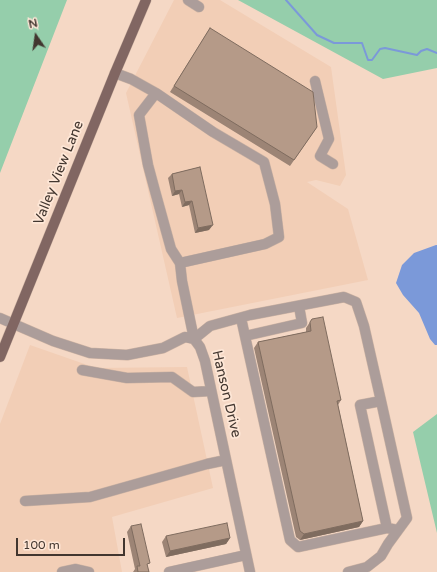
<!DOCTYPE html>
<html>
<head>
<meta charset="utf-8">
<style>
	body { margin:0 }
	#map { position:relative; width:437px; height:572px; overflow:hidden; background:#f5d8c5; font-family:"Varela Round",sans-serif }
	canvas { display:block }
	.north { position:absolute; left:16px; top:16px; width:40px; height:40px; -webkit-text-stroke:3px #fee7d7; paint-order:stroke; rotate:347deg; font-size:11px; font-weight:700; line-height:16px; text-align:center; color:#42362f }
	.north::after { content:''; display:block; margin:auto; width:14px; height:18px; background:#42362f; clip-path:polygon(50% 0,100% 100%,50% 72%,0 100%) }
	.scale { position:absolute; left:16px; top:538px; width:109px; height:18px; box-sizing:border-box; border:2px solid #42362f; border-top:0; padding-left:5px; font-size:12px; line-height:14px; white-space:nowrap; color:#42362f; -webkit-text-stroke:3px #fee7d7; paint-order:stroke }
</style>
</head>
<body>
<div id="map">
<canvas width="437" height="572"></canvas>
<div class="north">N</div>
<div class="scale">100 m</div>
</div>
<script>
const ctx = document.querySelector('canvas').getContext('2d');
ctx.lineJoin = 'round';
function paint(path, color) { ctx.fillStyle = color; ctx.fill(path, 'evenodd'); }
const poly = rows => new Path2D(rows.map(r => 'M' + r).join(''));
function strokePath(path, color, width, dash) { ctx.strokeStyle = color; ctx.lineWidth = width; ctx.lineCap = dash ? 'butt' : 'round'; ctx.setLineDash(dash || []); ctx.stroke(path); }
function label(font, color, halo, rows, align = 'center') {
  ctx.font = font + ' "Varela Round",sans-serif'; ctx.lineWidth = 3.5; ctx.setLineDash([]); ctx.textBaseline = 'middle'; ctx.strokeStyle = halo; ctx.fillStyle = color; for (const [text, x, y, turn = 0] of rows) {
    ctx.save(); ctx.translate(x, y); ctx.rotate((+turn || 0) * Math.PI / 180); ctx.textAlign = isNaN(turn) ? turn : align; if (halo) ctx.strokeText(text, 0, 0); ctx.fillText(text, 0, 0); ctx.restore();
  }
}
const built = poly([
	[174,0,220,0,331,67,346,175,340,186,316,180,307,182,348,209,368,280,177,318,126,93],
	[30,345,96,368,187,367,213,488,112,517,122,572,0,572,0,424]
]);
const green = poly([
	[0,0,67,0,0,173],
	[238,0,437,0,437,68,383,79],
	[437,414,437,533,413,432]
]);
const water = poly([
	[436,245,437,245,437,345,435,345,430,339,419,313,403,295,396,283,402,265,414,253]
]);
const stream = poly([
	[286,0,317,35,334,43,362,43,368,60,372,60,380,49,385,48,417,55,421,51,427,49,437,53]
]);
const minor = poly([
	[188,0,199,7],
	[115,73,131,79,156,93,213,132,264,162,275,204,279,237,265,244,180,263,171,249,155,191,148,165,139,115,156,93],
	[315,81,329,139,320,156,333,164],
	[180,263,182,281,194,339,210,326,250,315,344,297,356,302,364,326,381,401,407,518,388,544,381,556,367,567,348,572],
	[0,318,53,341,90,353,127,355,163,348,185,337,194,339,200,347,205,361,250,572],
	[241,318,290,540,298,547,387,528,398,530],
	[245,336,302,323,299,306],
	[82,370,127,378,172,377,193,392,211,391],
	[381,401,360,405,387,528],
	[25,501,90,497,207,464,226,460],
	[62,572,76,569,89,572],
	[169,572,246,555]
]);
const major = poly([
	[0,357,115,73,146,0]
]);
const wall = poly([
	[210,28,317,127,290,166,170,92],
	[200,167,209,230,195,233,189,205,182,207,179,194,172,196,168,178,172,174],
	[312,319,341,400,338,405,363,521,359,527,300,540,296,537,254,348,258,342,306,332,306,328],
	[131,526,147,566,149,572,133,572,135,569,127,532],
	[166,536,230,538,226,544,166,557,162,542]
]);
const shadedWall = poly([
	[182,190,179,194,172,196,175,191],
	[192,201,189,205,182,207,185,202],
	[213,225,209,230,195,233,198,228],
	[363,521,359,527,300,540,304,534],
	[230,538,226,544,166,557,170,551]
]);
const building = poly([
	[210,28,313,92,317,127,294,160,174,86,210,28],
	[200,167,213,225,198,228,192,201,185,202,182,190,175,191,172,174,200,167],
	[323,317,341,400,337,401,363,521,304,534,300,531,258,342,311,331,310,322,312,319,323,317],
	[227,523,230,538,170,551,166,536,227,523],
	[141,524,150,563,147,564,149,572,138,572,137,566,140,566,131,526,141,524]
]);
const streetNames = [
	["Valley View Lane",59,173,-68],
	["Hanson Drive",226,394,77]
];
paint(built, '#f2ceb6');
paint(green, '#95ceab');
paint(water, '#7b99d9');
strokePath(stream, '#7b99d9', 2);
strokePath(minor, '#ceb4a4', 11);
strokePath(major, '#ceb4a4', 11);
strokePath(minor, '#ac9d9a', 10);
strokePath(major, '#816662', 10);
paint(wall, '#9c8475');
paint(shadedWall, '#7f6c5f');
paint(building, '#b59a88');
strokePath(building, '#7f6c5f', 1);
label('14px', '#42362f', '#fee7d7', streetNames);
</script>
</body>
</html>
